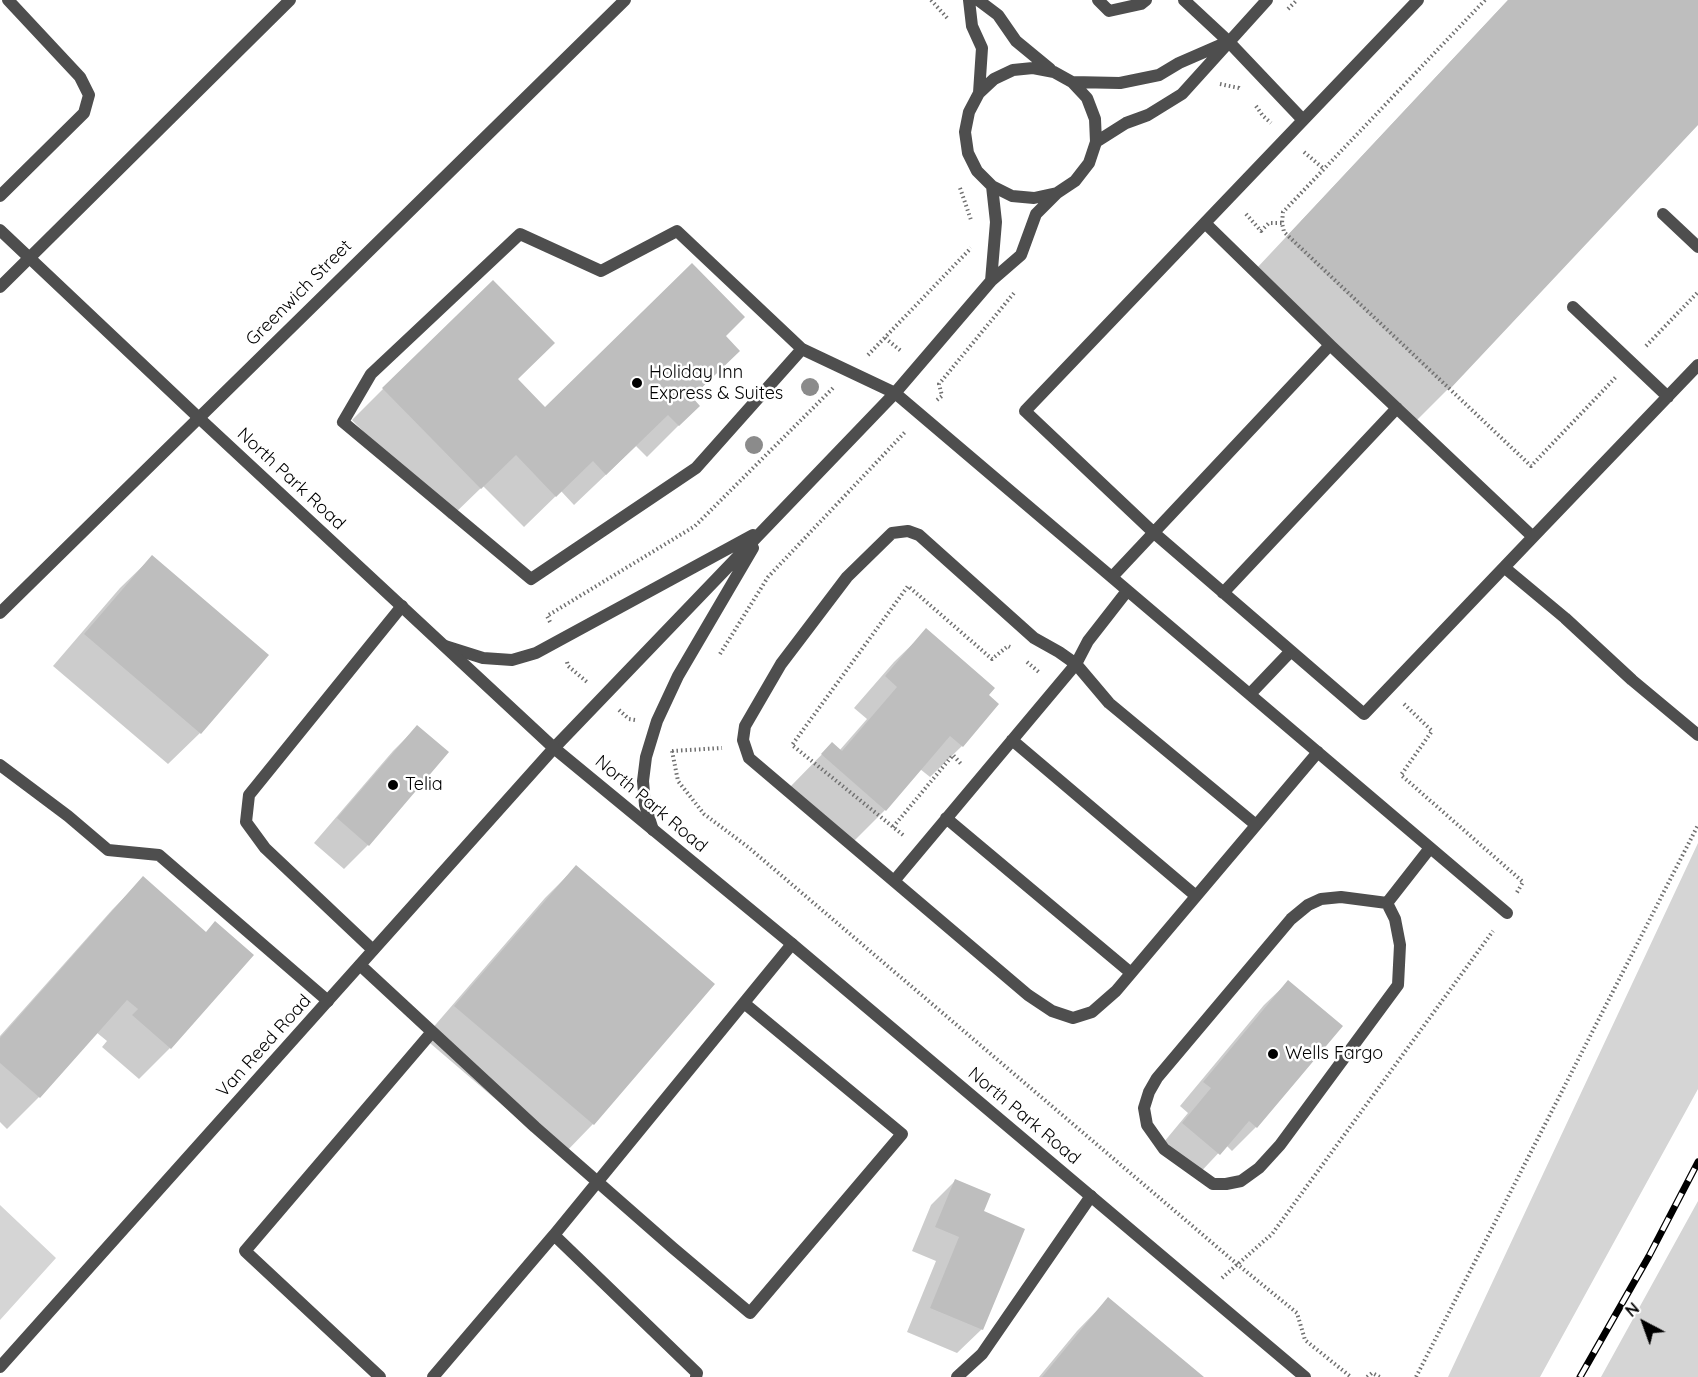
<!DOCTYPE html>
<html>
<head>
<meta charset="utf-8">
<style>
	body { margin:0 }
	#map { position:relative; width:1698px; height:1377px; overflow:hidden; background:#fff; font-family:Quicksand,sans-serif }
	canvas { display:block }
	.north { position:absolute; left:1614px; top:1293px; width:60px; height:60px; -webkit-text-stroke:4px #fff; paint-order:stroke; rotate:319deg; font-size:16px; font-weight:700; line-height:24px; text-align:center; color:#000 }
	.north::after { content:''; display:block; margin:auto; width:21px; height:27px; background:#000; clip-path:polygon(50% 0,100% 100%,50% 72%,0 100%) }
</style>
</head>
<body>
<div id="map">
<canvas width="1698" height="1377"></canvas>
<div class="north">N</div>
</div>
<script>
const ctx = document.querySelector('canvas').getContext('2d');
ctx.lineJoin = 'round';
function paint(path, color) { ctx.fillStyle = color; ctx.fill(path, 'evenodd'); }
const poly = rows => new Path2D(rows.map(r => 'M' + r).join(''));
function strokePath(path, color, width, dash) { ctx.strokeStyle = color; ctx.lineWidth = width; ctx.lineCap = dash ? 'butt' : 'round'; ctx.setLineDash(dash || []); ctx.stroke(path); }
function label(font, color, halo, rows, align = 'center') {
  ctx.font = font + ' Quicksand,sans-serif'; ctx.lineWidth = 5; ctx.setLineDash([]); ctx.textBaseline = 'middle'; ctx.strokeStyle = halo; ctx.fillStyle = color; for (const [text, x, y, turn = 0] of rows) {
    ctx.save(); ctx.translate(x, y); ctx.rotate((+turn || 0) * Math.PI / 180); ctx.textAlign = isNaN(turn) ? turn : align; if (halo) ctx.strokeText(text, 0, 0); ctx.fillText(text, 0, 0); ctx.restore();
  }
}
const green = poly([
	[1698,843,1698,1089,1540,1377,1448,1377],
	[1698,1201,1698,1377,1601,1377],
	[0,1205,56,1258,0,1320]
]);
const shadow = poly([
	[1508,0,1698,0,1698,123,1448,389,1417,420,1256,269],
	[724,336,691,398,698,406,647,457,636,446,574,505,561,491,524,527,483,486,449,519,352,420,383,389,516,380,545,409],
	[152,557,200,733,168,764,53,666,120,588],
	[926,631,962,746,930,777,920,769,885,810,854,841,790,787,832,744,839,751,867,719,854,708,894,662],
	[417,727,368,845,344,869,314,843,393,751],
	[576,867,713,984,593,1124,562,1156,424,1038,545,898],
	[143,878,170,1048,139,1079,102,1047,107,1041,96,1032,39,1097,7,1129,0,1122,0,1036,112,910],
	[1288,982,1256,1127,1232,1151,1226,1145,1195,1178,1159,1148,1188,1113,1180,1106,1264,1005],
	[955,1181,982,1212,982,1329,957,1353,907,1332,936,1261,912,1251,931,1205],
	[1108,1299,1202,1377,1039,1377,1077,1331]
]);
const building = poly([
	[1508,0,1698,0,1698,125,1449,390,1286,237],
	[692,263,745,317,726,336,740,351,692,397,700,406,679,426,668,415,606,475,593,461,556,497,516,455,481,489,382,388,493,280,555,343,518,379,545,407],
	[152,555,269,655,201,734,84,634],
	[926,628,995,688,989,695,999,704,963,747,950,736,886,811,821,754,832,742,842,751,897,687,885,676],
	[417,725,449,752,369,846,337,818],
	[576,865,715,984,594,1125,454,1006],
	[143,876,206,932,215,921,254,955,171,1049,132,1015,138,1009,127,1000,40,1098,0,1063,0,1038],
	[1288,980,1343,1026,1257,1128,1249,1121,1220,1155,1182,1123,1211,1088,1203,1082],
	[955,1179,991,1194,984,1211,1025,1229,983,1330,930,1308,959,1237,935,1227],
	[1108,1297,1204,1377,1042,1377]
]);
const path = poly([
	[931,0,949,20],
	[1485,0,1283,212,1282,223,1284,232,1531,466,1616,377],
	[1288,9,1297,0],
	[1220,84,1239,88,1241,90],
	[1256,106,1263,116,1271,123],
	[1304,152,1324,169],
	[960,188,971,220],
	[1246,214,1261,231,1269,223,1282,223],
	[885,338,901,351],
	[1646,346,1698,292],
	[868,355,971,248],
	[937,400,942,396,939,384,1014,293],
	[550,622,547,616,695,526,834,387],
	[720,654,768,577,906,431],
	[567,662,568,666,587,682],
	[1027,662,1040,673],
	[1404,704,1432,731,1401,775,1523,882,1516,894],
	[619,710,629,719,635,720],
	[672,751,678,781,704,814,748,847,1237,1264,1297,1313,1305,1340,1351,1377],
	[672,751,722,748],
	[893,827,953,755,962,765],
	[903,835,792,745,908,586,992,659,1008,646,1010,647],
	[1222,1278,1272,1234,1493,931],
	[1367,1377,1372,1373,1380,1377],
	[1416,1377,1698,825]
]);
const service = poly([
	[969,0,972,26,982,48,979,93],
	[978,0,998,15,1016,41,1050,69],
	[1098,0,1109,11,1141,4,1146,0],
	[1184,0,1228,41,1303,120],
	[1072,82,1120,83,1159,75,1179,63,1225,43],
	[1096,142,1126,123,1148,115,1182,94,1267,0],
	[0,196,84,113,89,95,80,77,8,0],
	[1663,214,1698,247],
	[1205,223,1330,345],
	[991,281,996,222,992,186],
	[0,287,290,0],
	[1573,307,1668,397],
	[802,349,677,231,601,271,520,234,371,374,343,422,531,579,696,468,802,349,895,393,1507,913],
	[1505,568,1565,618,1632,680,1698,735],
	[1112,577,1330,345,1533,537,1698,365],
	[1127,591,1088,641,1076,664,1059,652,1034,638,919,535,908,531,892,533,847,577,781,664,745,726,743,740,749,758,1028,995,1052,1011,1073,1018,1092,1012,1116,991,1318,752],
	[1223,593,1397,408],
	[445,646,483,658,512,660,536,653,753,535],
	[1291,651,1153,532,1025,411,1418,0],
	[1250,694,1291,651,1364,714,1533,537],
	[1012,740,1196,896],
	[554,748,895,393,991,281,1021,255,1036,214,1057,193,1075,181,1089,163,1096,142,1095,119,1087,98,1072,82,1054,72,1033,68,1013,70,994,79,979,93,969,112,965,132,968,153,977,171,992,186,1012,196,1034,198,1057,193],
	[0,765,68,816,108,850,159,855,328,1001],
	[946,818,1131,973],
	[653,830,645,805,643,781,646,757,657,721,678,676,753,548],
	[894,881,1076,664,1109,703,1256,825],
	[1341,897,1387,903,1395,919,1400,945,1398,985,1280,1145,1259,1168,1241,1181,1226,1184,1213,1184,1164,1149,1147,1125,1144,1108,1149,1092,1157,1078,1291,919,1308,905,1321,899,1341,897],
	[1387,903,1430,848],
	[373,950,265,848,246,822,249,795,402,606],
	[360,965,535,1127,673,1248,750,1313,902,1134,744,1003],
	[380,1377,245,1251,432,1032],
	[433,1377,554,1235],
	[696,1377,697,1373,554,1235,792,944],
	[957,1377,982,1354,1091,1196]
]);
const minor = poly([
	[0,613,625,0]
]);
const tertiary = poly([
	[0,230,199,418,554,748,792,944,1305,1377],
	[0,1367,554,748]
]);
const rail = poly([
	[1580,1377,1649,1256,1698,1162]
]);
const trees = [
	[810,387],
	[754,445]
];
const markers = [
	[637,383,6,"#000"],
	[393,785,6,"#000"],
	[1273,1054,6,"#000"]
];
const streetNames = [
	["Greenwich Street",299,293,-45],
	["North Park Road",291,479,43],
	["North Park Road",651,804,40],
	["Van Reed Road",264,1046,-48],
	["North Park Road",1024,1116,40]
];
const poiNames = [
	["Holiday Inn",649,373],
	["Express & Suites",649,394],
	["Telia",405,785],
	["Wells Fargo",1285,1054]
];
paint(green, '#d5d5d5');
paint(shadow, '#0003');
paint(building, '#bebebe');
strokePath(path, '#707070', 4, [1.5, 3]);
strokePath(service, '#4e4e4e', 12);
strokePath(minor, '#4e4e4e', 12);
strokePath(tertiary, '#4e4e4e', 12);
strokePath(rail, '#000', 7);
strokePath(rail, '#fff', 4.5, [14]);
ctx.fillStyle = '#8b8b8b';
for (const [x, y] of trees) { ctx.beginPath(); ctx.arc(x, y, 9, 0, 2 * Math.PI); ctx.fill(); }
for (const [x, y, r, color] of markers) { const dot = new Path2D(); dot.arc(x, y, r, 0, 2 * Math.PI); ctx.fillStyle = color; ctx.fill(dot); strokePath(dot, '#fff', 2); }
label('18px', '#000', '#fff', streetNames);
label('18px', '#000', '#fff', poiNames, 'left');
</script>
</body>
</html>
